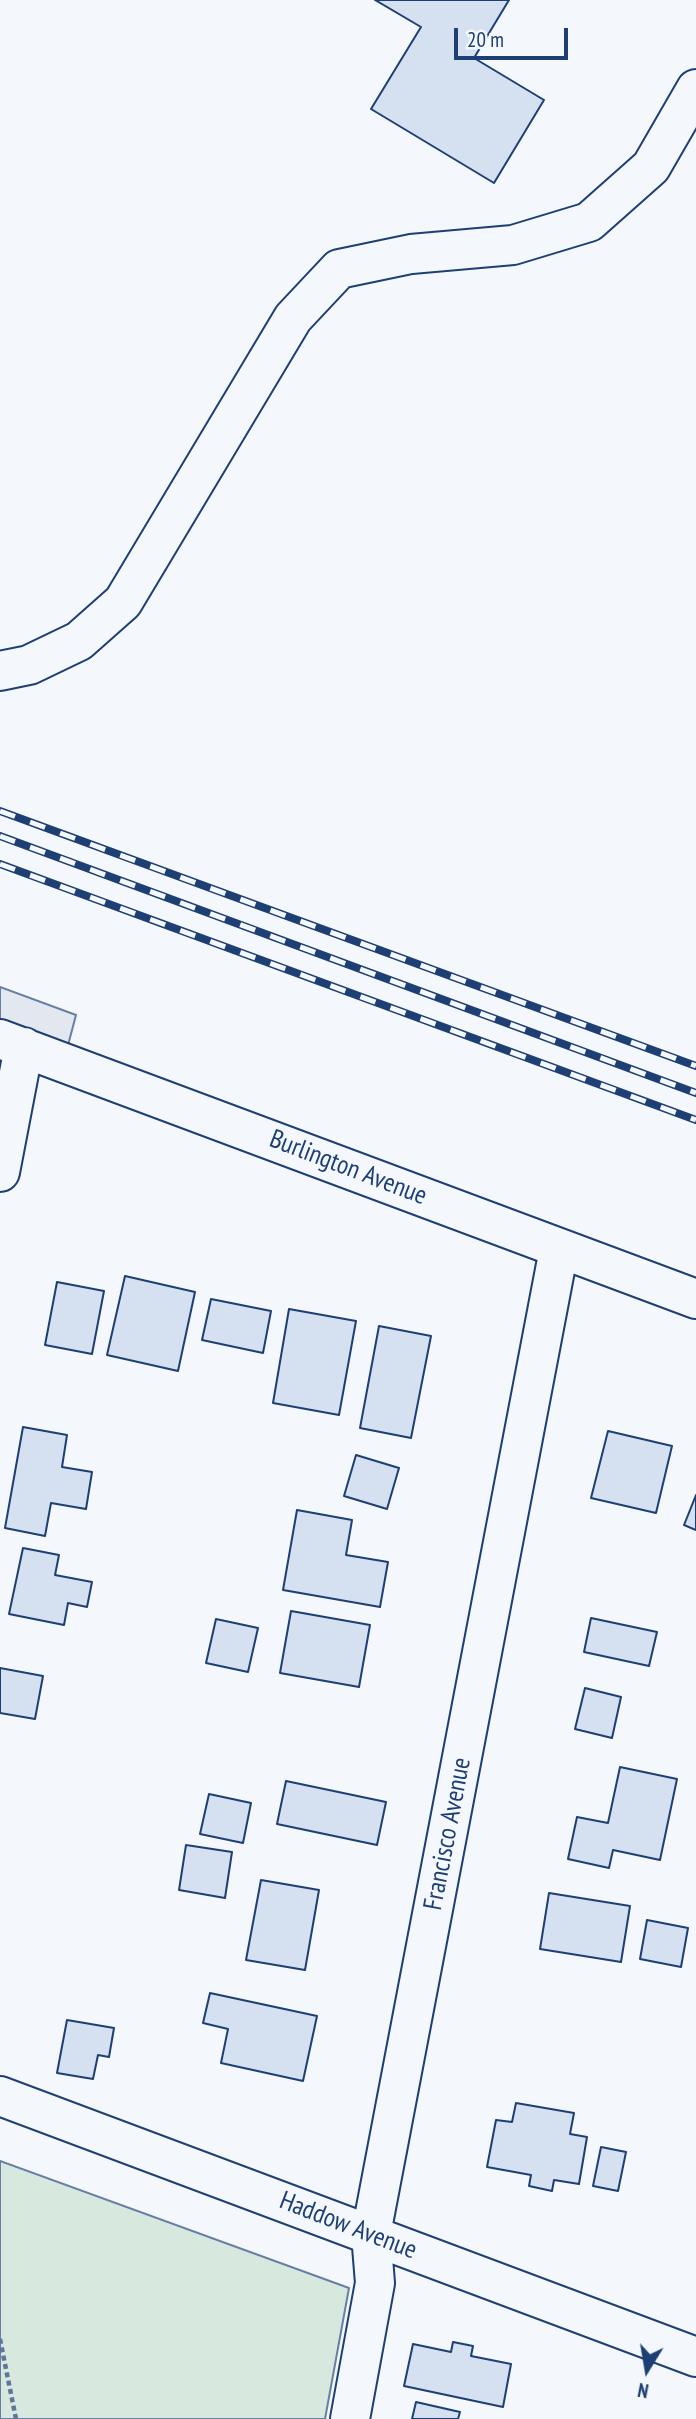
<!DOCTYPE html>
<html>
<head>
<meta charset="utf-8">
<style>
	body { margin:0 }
	#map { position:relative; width:696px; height:2419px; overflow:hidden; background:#f4f7fb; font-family:"PT Sans Narrow",sans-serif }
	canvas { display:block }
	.north { position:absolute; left:612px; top:2335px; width:70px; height:70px; -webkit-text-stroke:5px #f4f7fb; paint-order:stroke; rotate:191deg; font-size:19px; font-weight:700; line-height:28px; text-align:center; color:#1d3f73 }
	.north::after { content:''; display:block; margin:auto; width:24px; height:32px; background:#1d3f73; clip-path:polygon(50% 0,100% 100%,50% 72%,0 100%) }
	.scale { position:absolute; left:454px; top:28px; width:114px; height:32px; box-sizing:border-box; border:4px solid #1d3f73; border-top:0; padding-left:9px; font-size:21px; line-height:24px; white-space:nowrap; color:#1d3f73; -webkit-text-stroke:5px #f4f7fb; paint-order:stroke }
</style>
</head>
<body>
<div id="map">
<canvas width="696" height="2419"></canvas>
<div class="north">N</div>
<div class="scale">20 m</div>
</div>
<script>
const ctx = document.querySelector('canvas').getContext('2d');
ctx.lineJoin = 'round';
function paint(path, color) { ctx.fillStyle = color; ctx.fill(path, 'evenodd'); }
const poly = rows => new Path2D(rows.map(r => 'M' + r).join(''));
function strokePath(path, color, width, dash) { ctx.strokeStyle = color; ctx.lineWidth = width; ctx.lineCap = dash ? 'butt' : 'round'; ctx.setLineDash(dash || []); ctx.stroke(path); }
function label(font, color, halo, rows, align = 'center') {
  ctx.font = font + ' "PT Sans Narrow",sans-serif'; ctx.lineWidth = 5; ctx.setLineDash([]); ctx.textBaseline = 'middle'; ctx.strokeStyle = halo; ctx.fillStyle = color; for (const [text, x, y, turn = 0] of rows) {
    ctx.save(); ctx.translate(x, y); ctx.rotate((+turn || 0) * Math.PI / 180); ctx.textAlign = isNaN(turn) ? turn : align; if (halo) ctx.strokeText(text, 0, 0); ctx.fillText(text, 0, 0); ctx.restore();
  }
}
const green = poly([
	[0,2161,349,2288,325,2419,0,2419,0,2161]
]);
const parking = poly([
	[0,987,76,1015,67,1049,0,1024,0,987]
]);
const building = poly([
	[375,0,509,0,474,58,544,100,494,183,371,109,421,27,375,0],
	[125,1276,195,1292,178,1371,107,1355,125,1276],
	[57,1282,104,1291,92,1354,45,1345,57,1282],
	[211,1299,271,1311,263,1353,202,1340,211,1299],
	[289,1309,356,1321,339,1415,273,1403,289,1309],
	[379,1326,431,1336,411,1438,360,1428,379,1326],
	[23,1427,67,1435,62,1467,92,1472,86,1509,51,1503,45,1536,5,1528,23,1427],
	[608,1431,672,1446,656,1513,591,1498,608,1431],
	[356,1455,399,1468,387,1509,344,1496,356,1455],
	[696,1495,696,1530,684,1525,696,1495],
	[297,1510,352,1520,346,1555,388,1562,380,1607,283,1590,297,1510],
	[23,1548,59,1555,55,1575,92,1582,87,1607,68,1603,64,1625,9,1614,23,1548],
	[291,1611,370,1625,359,1687,280,1673,291,1611],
	[591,1618,657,1632,649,1666,584,1652,591,1618],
	[216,1619,258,1628,248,1672,206,1663,216,1619],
	[0,1668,43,1676,35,1719,0,1713,0,1668],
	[585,1688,621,1697,612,1738,575,1729,585,1688],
	[620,1767,677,1779,660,1860,613,1850,609,1868,568,1859,577,1817,608,1823,620,1767],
	[286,1781,386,1802,377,1845,277,1824,286,1781],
	[209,1794,251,1803,243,1843,200,1834,209,1794],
	[186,1845,232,1852,225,1898,179,1890,186,1845],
	[261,1880,319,1890,305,1970,246,1960,261,1880],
	[549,1893,630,1906,621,1962,540,1949,549,1893],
	[647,1920,688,1928,681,1967,640,1959,647,1920],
	[210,1993,317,2016,303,2081,221,2063,228,2029,203,2023,210,1993],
	[67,2020,114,2028,109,2057,98,2055,93,2079,57,2073,67,2020],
	[516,2103,574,2113,570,2134,587,2137,579,2184,554,2180,552,2191,529,2186,531,2175,487,2167,496,2120,512,2122,516,2103],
	[601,2147,626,2152,618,2191,593,2186,601,2147],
	[453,2342,473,2346,471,2356,511,2364,503,2407,404,2386,413,2344,451,2352,453,2342],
	[416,2402,460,2412,458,2419,412,2419,416,2402]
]);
const path = poly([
	[0,2339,16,2419]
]);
const minor = poly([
	[0,671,29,665,79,641,123,602,293,318,339,269,411,254,513,245,589,222,651,167,696,89],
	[0,1039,696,1299],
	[0,1172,24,1047],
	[0,2096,696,2357],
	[350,2419,375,2283,371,2234,559,1249]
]);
const rail = poly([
	[0,811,696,1066],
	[0,836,696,1093],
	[0,864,696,1120]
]);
const streetNames = [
	["Burlington Avenue",348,1168,21],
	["Francisco Avenue",448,1834,-79],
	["Haddow Avenue",348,2226,21]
];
paint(green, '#d7e8df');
strokePath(green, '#687fa3', 2);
paint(parking, '#e3e8f0');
strokePath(parking, '#687fa3', 2);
paint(building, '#d5e0f0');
strokePath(building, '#1d3f73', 2);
strokePath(minor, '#1d3f73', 42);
strokePath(path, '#5e769c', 4.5, [5, 3.5]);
strokePath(minor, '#f4f7fb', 38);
strokePath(rail, '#1d3f73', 8);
strokePath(rail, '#f4f7fb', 5, [16]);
label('26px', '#1d3f73', '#f4f7fb', streetNames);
</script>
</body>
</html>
